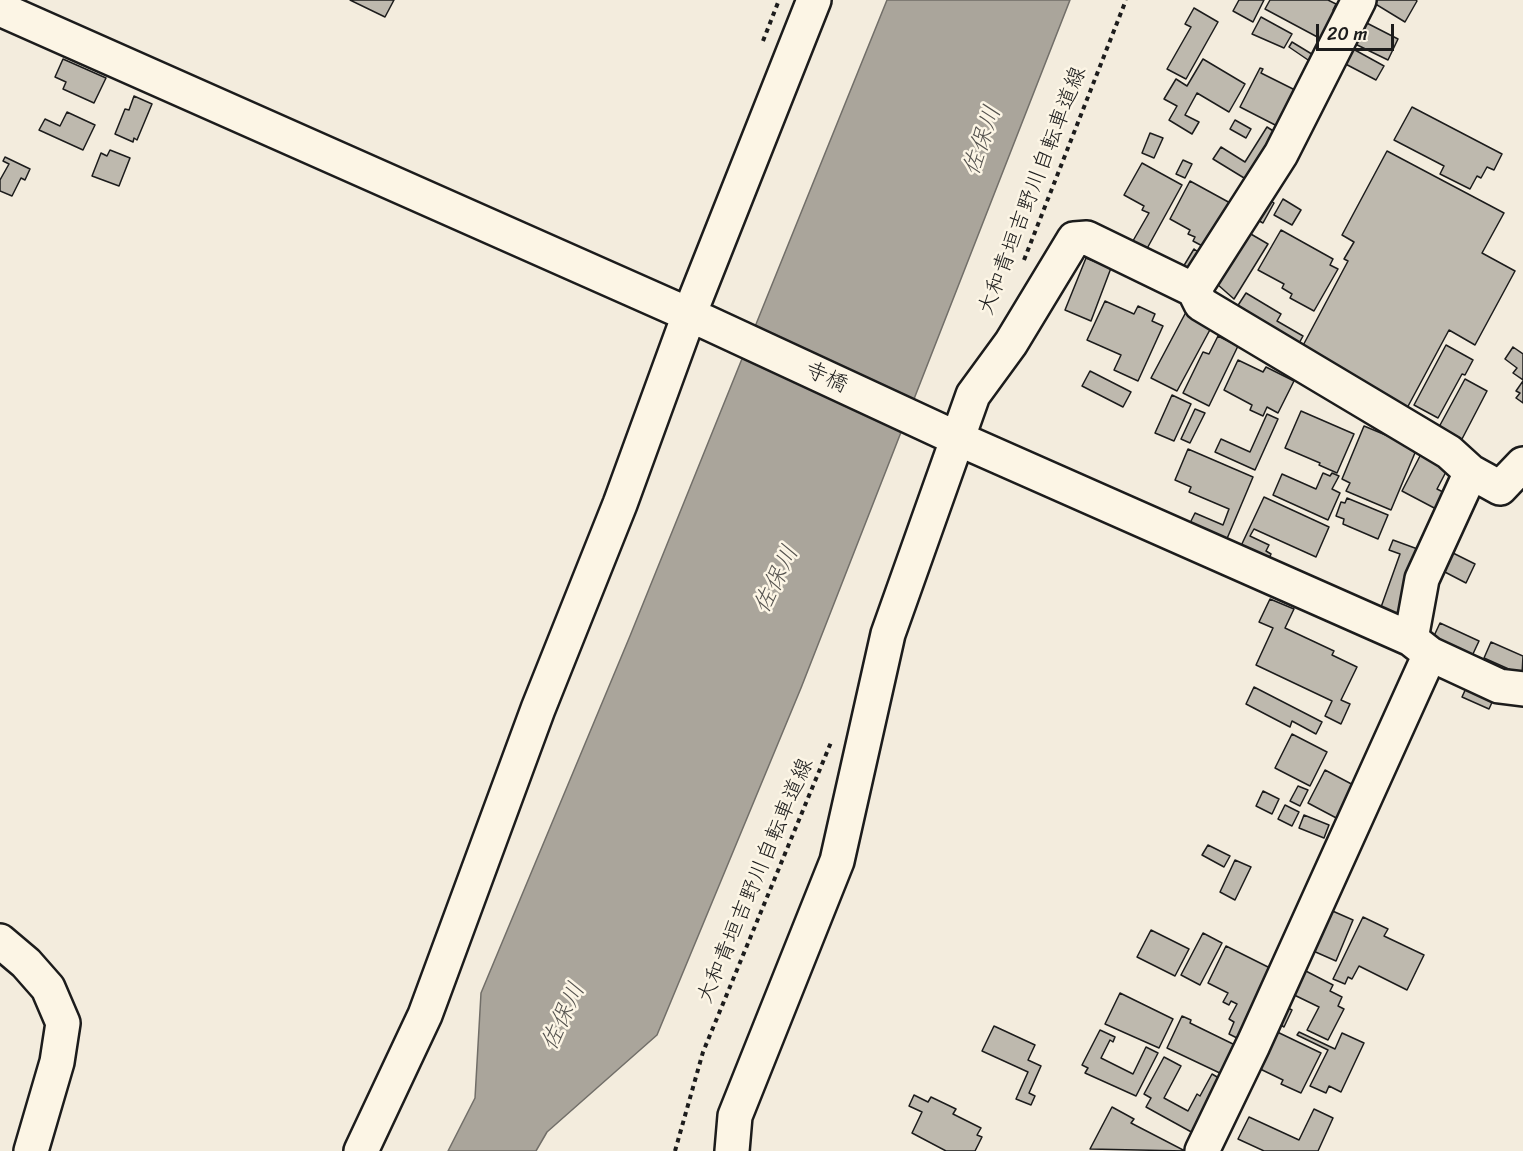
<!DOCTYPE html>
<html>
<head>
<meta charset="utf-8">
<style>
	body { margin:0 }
	#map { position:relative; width:1523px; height:1151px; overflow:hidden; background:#f3ecdd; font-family:Sriracha,sans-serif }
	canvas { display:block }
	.scale { position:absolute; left:1316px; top:24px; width:78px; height:27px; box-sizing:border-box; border:3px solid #1c1c1c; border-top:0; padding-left:8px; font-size:18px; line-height:21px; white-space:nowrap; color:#1c1c1c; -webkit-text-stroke:4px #fcf5e5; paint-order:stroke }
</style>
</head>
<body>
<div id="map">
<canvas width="1523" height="1151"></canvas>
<div class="scale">20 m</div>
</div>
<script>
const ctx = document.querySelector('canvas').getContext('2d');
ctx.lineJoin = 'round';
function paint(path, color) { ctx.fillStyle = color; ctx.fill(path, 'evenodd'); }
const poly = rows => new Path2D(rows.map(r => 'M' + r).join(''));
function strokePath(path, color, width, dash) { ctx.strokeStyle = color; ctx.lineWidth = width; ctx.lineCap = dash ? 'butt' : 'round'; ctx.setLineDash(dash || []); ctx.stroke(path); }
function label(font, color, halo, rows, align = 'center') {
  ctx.font = font + ' Sriracha,"Klee One",sans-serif'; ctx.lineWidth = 5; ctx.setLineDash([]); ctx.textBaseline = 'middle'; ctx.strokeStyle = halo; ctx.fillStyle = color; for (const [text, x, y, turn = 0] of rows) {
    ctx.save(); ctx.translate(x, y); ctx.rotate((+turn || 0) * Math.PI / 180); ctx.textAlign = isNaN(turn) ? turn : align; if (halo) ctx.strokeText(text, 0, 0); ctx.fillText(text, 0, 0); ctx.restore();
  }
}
const water = poly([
	[887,0,1070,0,801,688,657,1035,547,1132,536,1151,448,1151,475,1098,481,993,630,636,887,0]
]);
const building = poly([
	[350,0,394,0,385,17,350,0],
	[1239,0,1264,0,1253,22,1233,11,1239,0],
	[1270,0,1328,0,1336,4,1333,10,1338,13,1323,40,1265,9,1270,0],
	[1369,0,1416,0,1417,1,1405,22,1369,0],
	[1194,8,1218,22,1186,79,1167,69,1191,27,1185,24,1194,8],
	[1261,17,1292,34,1284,48,1252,34,1261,17],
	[1357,18,1398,39,1388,60,1347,40,1357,18],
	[1292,42,1315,56,1311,62,1289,47,1292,42],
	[1344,44,1384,66,1376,80,1336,59,1344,44],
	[63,59,106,78,94,103,63,89,66,82,55,77,63,59],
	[1203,59,1245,84,1229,112,1197,93,1185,115,1199,122,1192,134,1169,120,1177,106,1164,99,1176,79,1187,86,1203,59],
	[1260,68,1263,69,1261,73,1301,93,1283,129,1240,107,1260,68],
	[134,96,152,104,137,140,134,138,133,142,115,134,125,109,129,110,134,96],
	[1412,107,1502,154,1494,170,1487,167,1481,178,1477,176,1470,189,1440,174,1444,166,1394,140,1412,107],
	[67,112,95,125,83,150,39,130,45,119,60,126,67,112],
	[1235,120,1251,129,1246,138,1230,129,1235,120],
	[1267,127,1278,134,1249,181,1213,159,1221,147,1245,162,1267,127],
	[1150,133,1163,138,1154,158,1142,153,1150,133],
	[110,150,130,158,119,186,92,176,101,153,107,156,110,150],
	[1387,151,1504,213,1482,253,1515,271,1475,345,1449,330,1406,410,1299,353,1348,261,1344,259,1354,242,1342,235,1387,151],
	[5,157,30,169,25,180,21,178,12,196,0,191,0,180,9,164,3,161,5,157],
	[1183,160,1192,164,1185,178,1176,174,1183,160],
	[1142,163,1182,185,1144,254,1130,246,1149,213,1142,210,1144,206,1124,195,1142,163],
	[1190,181,1232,204,1208,249,1193,241,1195,237,1188,234,1190,230,1170,219,1190,181],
	[1275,192,1271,201,1274,203,1263,223,1252,217,1275,192],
	[1283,199,1301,210,1292,225,1274,215,1283,199],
	[1244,230,1268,244,1234,299,1217,284,1244,230],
	[1281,230,1333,259,1330,265,1338,269,1314,311,1290,298,1292,294,1282,288,1284,284,1258,270,1281,230],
	[1194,249,1203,255,1190,278,1180,272,1194,249],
	[1086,258,1111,268,1091,321,1065,310,1086,258],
	[1246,293,1281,314,1277,321,1303,336,1297,347,1235,310,1246,293],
	[1105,301,1134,314,1138,306,1155,314,1152,321,1163,326,1138,381,1114,370,1121,355,1087,340,1105,301],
	[1186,312,1212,326,1177,391,1151,378,1186,312],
	[1218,336,1238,346,1209,406,1183,393,1203,352,1209,354,1218,336],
	[1446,345,1473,360,1465,375,1462,374,1438,418,1414,405,1446,345],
	[1513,347,1523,354,1523,380,1513,373,1517,368,1505,359,1513,347],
	[1238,360,1263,372,1266,367,1294,381,1278,413,1267,407,1263,416,1250,410,1252,405,1224,390,1238,360],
	[1090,371,1131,392,1123,407,1082,386,1090,371],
	[1465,379,1487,391,1462,439,1439,427,1465,379],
	[1523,381,1523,403,1516,398,1520,393,1516,391,1523,381],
	[1172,395,1191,404,1174,441,1155,433,1172,395],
	[1195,409,1205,413,1190,443,1181,439,1195,409],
	[1301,411,1354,434,1337,473,1319,465,1320,463,1285,448,1301,411],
	[1267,414,1278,419,1255,470,1215,452,1221,439,1250,452,1267,414],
	[1364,426,1417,448,1391,510,1346,491,1350,483,1342,479,1364,426],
	[1188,449,1253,477,1226,541,1189,525,1195,513,1223,525,1229,509,1189,492,1191,487,1175,480,1188,449],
	[1421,454,1448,468,1437,489,1447,494,1438,510,1402,491,1421,454],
	[1323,473,1330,476,1332,473,1339,476,1332,489,1340,493,1328,520,1273,495,1282,474,1316,489,1323,473],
	[1264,497,1329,527,1316,557,1254,529,1250,536,1269,545,1266,551,1271,554,1268,561,1240,548,1264,497],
	[1347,498,1388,515,1378,539,1343,524,1344,519,1336,516,1341,502,1345,503,1347,498],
	[1393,540,1423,551,1399,617,1380,610,1400,554,1389,550,1393,540],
	[1451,552,1475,564,1466,583,1441,570,1451,552],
	[1270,599,1294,609,1285,628,1334,651,1332,655,1357,667,1341,700,1350,704,1341,724,1325,716,1332,701,1256,665,1273,628,1259,622,1270,599],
	[1440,623,1479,641,1472,656,1433,638,1440,623],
	[1491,642,1523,656,1522,675,1484,658,1491,642],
	[1467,686,1494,698,1489,709,1462,697,1467,686],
	[1254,687,1322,722,1316,734,1292,721,1290,727,1246,704,1254,687],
	[1292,734,1327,752,1310,786,1275,768,1292,734],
	[1325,770,1359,788,1342,821,1308,803,1325,770],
	[1298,786,1308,790,1300,806,1290,801,1298,786],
	[1263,791,1279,799,1272,814,1256,806,1263,791],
	[1285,805,1299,812,1292,826,1278,819,1285,805],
	[1304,815,1329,825,1324,838,1299,828,1304,815],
	[1208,845,1230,856,1224,867,1202,855,1208,845],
	[1235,860,1251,867,1235,900,1220,892,1235,860],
	[1328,909,1353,920,1336,961,1311,950,1328,909],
	[1363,917,1388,929,1384,936,1424,955,1407,990,1359,966,1352,979,1348,977,1345,984,1333,979,1363,917],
	[1151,930,1189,949,1175,976,1137,957,1151,930],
	[1203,933,1222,943,1200,985,1181,975,1203,933],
	[1226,946,1274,970,1239,1039,1229,1034,1234,1022,1229,1019,1237,1004,1231,1001,1229,1005,1223,1002,1228,993,1208,983,1226,946],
	[1300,968,1333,985,1330,991,1342,997,1338,1006,1344,1009,1328,1040,1307,1030,1319,1007,1288,992,1300,968],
	[1120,993,1173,1019,1159,1048,1105,1024,1120,993],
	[1284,1006,1292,1010,1284,1027,1276,1022,1284,1006],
	[1182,1016,1191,1020,1190,1023,1237,1046,1224,1075,1167,1048,1182,1016],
	[994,1026,1035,1045,1028,1060,1041,1066,1029,1093,1035,1096,1031,1105,1016,1099,1028,1072,982,1051,994,1026],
	[1271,1029,1321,1053,1301,1093,1281,1084,1283,1080,1254,1066,1271,1029],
	[1100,1030,1115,1037,1113,1042,1110,1040,1101,1058,1133,1074,1146,1047,1158,1053,1136,1096,1085,1073,1088,1068,1082,1065,1100,1030],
	[1299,1032,1335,1049,1342,1033,1364,1043,1341,1092,1329,1086,1326,1093,1310,1086,1328,1050,1297,1035,1299,1032],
	[1164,1057,1181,1066,1164,1098,1188,1111,1197,1094,1200,1096,1212,1074,1224,1081,1195,1134,1146,1107,1151,1098,1144,1094,1164,1057],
	[914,1095,928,1102,931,1097,956,1109,953,1114,981,1128,977,1135,982,1137,975,1151,946,1151,912,1133,922,1112,909,1106,914,1095],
	[1112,1107,1134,1119,1131,1123,1185,1151,1090,1149,1112,1107],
	[1314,1109,1333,1118,1318,1151,1264,1151,1238,1139,1249,1117,1299,1140,1314,1109]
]);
const path = poly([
	[763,41,779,0],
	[1024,260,1126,0],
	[675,1151,703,1052,832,740]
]);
const minor = poly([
	[1359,0,1281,154,1194,290,1201,304,1449,452,1471,472,1500,488,1523,464],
	[0,9,708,323,943,432,1411,639,1430,654,1499,686,1523,689],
	[1411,639,1422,579,1471,472],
	[0,941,26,963,48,988,63,1023,57,1062,31,1151],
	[361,1151,425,1015,538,709,620,504,689,315,814,0],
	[732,1151,735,1116,837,861,888,634,973,395,1011,343,1074,239,1087,238,1194,290],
	[1202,1151,1253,1045,1430,654]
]);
const streetNames = [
	["大和青垣吉野川自転車道線",1033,191,-69],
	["寺橋",826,378,25],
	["大和青垣吉野川自転車道線",756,881,-67]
];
const waterNames = [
	["佐保川",983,141,-71],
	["佐保川",777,580,-64],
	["佐保川",564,1017,-65]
];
paint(water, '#aaa59b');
strokePath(water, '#716e68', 1.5);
paint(building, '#beb9ae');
strokePath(building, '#1c1c1c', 1.5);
strokePath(minor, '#1c1c1c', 38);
strokePath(path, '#1c1c1c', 4, [4.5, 4.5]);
strokePath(minor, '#fcf5e5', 33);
label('22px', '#1c1c1c', '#fcf5e5', streetNames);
label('italic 24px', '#55534f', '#fcf5e5', waterNames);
</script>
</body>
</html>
